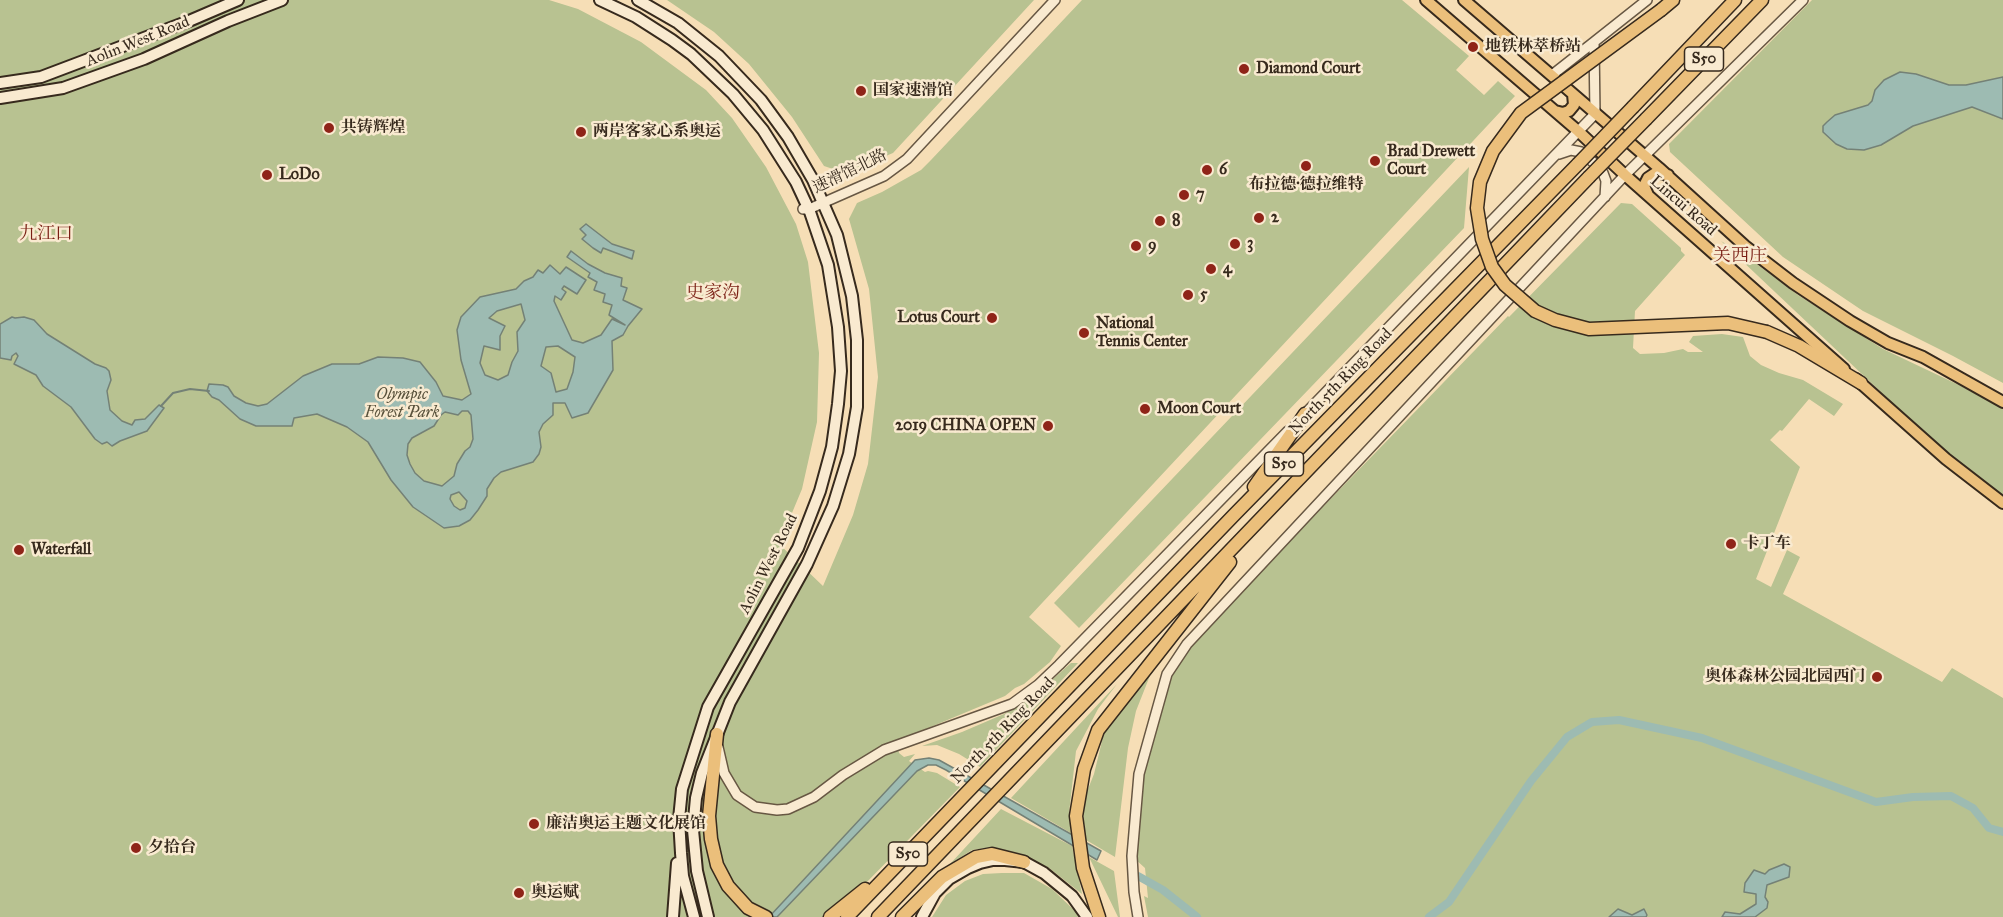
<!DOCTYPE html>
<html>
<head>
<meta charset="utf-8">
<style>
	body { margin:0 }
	canvas { display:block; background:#f6deb6 }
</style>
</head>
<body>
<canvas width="2003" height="917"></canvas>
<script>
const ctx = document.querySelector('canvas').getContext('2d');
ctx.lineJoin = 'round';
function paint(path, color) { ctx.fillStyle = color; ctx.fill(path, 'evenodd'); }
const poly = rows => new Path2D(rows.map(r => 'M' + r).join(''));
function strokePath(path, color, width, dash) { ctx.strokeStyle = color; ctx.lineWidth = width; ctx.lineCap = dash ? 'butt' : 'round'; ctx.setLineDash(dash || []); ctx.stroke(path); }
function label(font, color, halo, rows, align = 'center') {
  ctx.font = font + ' "IM FELL Great Primer","Noto Serif SC",serif'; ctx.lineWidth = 5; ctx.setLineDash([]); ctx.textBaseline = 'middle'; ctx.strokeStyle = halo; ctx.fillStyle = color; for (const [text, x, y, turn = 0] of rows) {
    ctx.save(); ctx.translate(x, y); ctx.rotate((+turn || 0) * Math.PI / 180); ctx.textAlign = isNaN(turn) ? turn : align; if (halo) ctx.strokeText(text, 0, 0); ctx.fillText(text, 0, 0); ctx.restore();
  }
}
const green = poly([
	[0,0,549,0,578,9,641,42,706,90,732,118,766,167,796,224,808,262,819,353,817,422,802,489,779,544,823,586,853,515,868,464,878,377,869,289,849,219,857,203,882,192,921,170,931,160,1082,0,1402,0,1469,56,1456,70,1484,95,1498,81,1515,96,1029,617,1061,646,1050,662,1024,684,1015,688,1005,696,897,741,899,753,904,757,915,754,909,761,925,772,928,771,937,773,960,787,863,886,826,917,0,917],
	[667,0,1034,0,893,153,845,173,824,166,792,117,749,64,714,32],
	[1812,0,2003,0,2003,383,1953,356,1863,311,1783,257,1670,152,1669,144],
	[1469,167,1464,228,1079,628,1054,603],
	[1621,203,1632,204,1681,248,1681,251,1685,255,1635,311,1633,348,1640,354,1664,353,1683,349,1688,352,1703,352,1689,342,1693,336,1722,334,1743,337,1750,356,1761,365,1779,373,1803,380,1843,404,1834,416,1809,399,1782,431,1780,430,1770,440,1800,467,1756,579,1771,587,1787,550,1800,557,1783,594,1942,682,1952,668,2003,698,2003,917,1148,917,1144,896,1148,898,1145,868,1135,859,1143,775,1170,674,1190,645,1278,553,1508,316,1509,317],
	[1721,241,1750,259,1798,295,1883,349,1961,386,2003,409,2003,495,1970,472,1901,411],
	[1071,663,1078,663,980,767,959,754,937,745,922,746,962,732,1004,714,1037,693],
	[1153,668,1136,711,1128,748,1115,857,1086,840,1082,804,1094,774,1104,733,1127,700],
	[1117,684,1098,709,1076,751,1069,813,1071,833,1011,798],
	[1001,809,1072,846,1082,894,1049,868,1022,854,988,848,972,850,950,864],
	[1089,857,1114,871,1120,917,1118,917],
	[1002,873,1024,873,1052,889,1076,912,1078,917,932,917,946,895,965,881,983,874]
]);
const water = poly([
	[1900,72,1916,74,1949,85,1966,85,2003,77,2003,119,1972,107,1913,126,1881,145,1864,150,1847,149,1836,144,1823,132,1823,126,1827,122,1835,115,1868,105,1872,101,1875,90,1884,80,1900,72],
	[586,224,612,244,634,251,632,259,603,248,601,253,593,248,582,239,586,235,580,229,586,224],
	[571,251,588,264,605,273,622,278,621,286,627,288,623,300,642,309,628,326,623,335,612,341,613,370,588,413,572,418,565,403,553,403,553,415,543,424,539,432,541,447,539,454,533,462,501,472,494,478,487,489,487,496,478,510,470,520,459,526,444,528,413,507,391,480,368,442,347,427,317,414,294,418,292,426,256,426,240,419,219,400,212,397,207,391,209,384,223,385,228,387,234,396,246,403,258,406,267,404,303,376,332,364,359,364,378,357,403,358,420,362,436,382,443,396,462,400,471,394,461,360,457,330,461,317,480,297,516,289,524,281,533,277,538,270,543,273,550,265,560,274,566,267,586,280,577,294,564,286,562,289,566,292,561,300,555,296,554,301,572,340,583,343,601,335,612,319,625,325,609,315,612,305,603,302,605,294,594,290,597,282,588,277,590,273,567,257,571,251],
	[521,304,525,320,517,332,518,351,512,362,508,375,498,380,485,375,480,363,484,346,500,350,500,336,505,326,489,318,497,311,521,304],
	[558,346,575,357,573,372,567,389,556,392,551,373,541,366,546,347,558,346],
	[462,411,468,411,471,415,473,439,470,447,465,451,457,464,454,476,442,486,424,481,415,473,410,464,407,455,408,444,412,438,434,426,441,415,445,412,458,415,462,411],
	[459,492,467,501,465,508,460,510,454,506,450,499,451,495,459,492],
	[12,317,15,318,24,317,34,320,47,334,95,364,106,368,109,371,111,380,107,391,110,410,122,421,132,425,135,420,145,419,159,405,164,408,147,431,120,441,112,446,107,442,102,444,95,439,71,407,43,386,36,375,14,364,18,356,16,353,12,356,11,360,0,358,0,324,12,317],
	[929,758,939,760,966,775,1101,851,1097,860,946,770,936,765,928,765,917,771,777,917,769,917,915,760,929,758],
	[1784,864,1790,867,1789,877,1767,885,1765,897,1768,902,1767,908,1755,917,1722,917,1725,912,1740,914,1756,904,1756,894,1744,892,1745,883,1754,870,1765,874,1769,870,1784,864],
	[1618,909,1632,915,1644,909,1647,915,1646,917,1609,917,1618,909]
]);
const stream = poly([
	[161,406,173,393,190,389,209,391]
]);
const canal = poly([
	[1138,876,1163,890,1197,917],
	[1429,917,1449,902,1531,781,1567,737,1592,722,1619,720,1702,738,1876,802,1913,797,1951,796,1973,808,1989,828,2003,832]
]);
const tertiary = poly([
	[1552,75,1594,42],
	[1559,154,1571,150,1581,152,1594,163,1603,173,1606,181,1605,197],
	[803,209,809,209,884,176,907,159,1055,0],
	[1302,417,1595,114,1594,42,1647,0],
	[718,747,724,773,737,795,755,807,777,810,788,809,814,797,843,775,884,750,1012,704,1038,685,1059,665,1288,431],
	[1138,917,1134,892,1132,856,1139,774,1167,674,1187,644,1625,175,1803,0]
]);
const secondary = poly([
	[600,0,636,17,672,40,691,54,733,94,763,130,796,182,810,212,828,265,838,327,841,371,838,404,832,447,820,491,798,548,708,707,682,789,679,819,681,853,683,876,694,917],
	[638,0,678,23,719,56,761,100,788,137,813,180,837,235,852,296,857,340,857,407,849,454,833,506,807,564,730,702,702,773,696,798,693,830,697,871,708,917],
	[0,83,41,77,189,21,238,0],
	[0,98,63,88,144,59,228,21,282,0],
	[673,917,677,863],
	[922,917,935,893,949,879,968,868,980,863,993,860,1005,860,1024,862,1044,873,1072,896,1087,917]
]);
const primary = poly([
	[1426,0,1578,131,1625,175,1844,369],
	[1464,0,1659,168,1745,246,1793,283,1850,321,1888,343,1923,357,2003,402],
	[1555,111,1563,113,1569,111,1574,105,1573,94],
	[1648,195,1644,186,1648,178,1657,172,1668,175],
	[1856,379,1946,459,2003,503]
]);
const motorway = poly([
	[1661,10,1673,0],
	[1633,107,1735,0],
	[1646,119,1762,0],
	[1767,332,1799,346,1861,383],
	[1254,487,1305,414],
	[717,734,709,816,711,839,717,865,728,886,748,908,766,917],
	[830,917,865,889],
	[847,917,1234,515,1578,164],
	[878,917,1589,177],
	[902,917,942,877,976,857,992,854,1024,862],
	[1099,917,1083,868,1076,816,1084,769,1098,730,1230,562]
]);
const motorwayBridge = poly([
	[1661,10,1521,113,1493,151,1480,182,1477,208,1482,239,1492,267,1505,285,1535,311,1555,320,1589,329,1728,323,1767,332],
	[1578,164,1633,107],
	[1589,177,1646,119]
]);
const markers = [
	[1473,47,6,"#8f2418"],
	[1244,69,6,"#8f2418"],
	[861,91,6,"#8f2418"],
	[329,128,6,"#8f2418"],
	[581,132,6,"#8f2418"],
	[1375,161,6,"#8f2418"],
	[1306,166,6,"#8f2418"],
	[1207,170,6,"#8f2418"],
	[267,175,6,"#8f2418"],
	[1184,195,6,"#8f2418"],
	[1259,218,6,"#8f2418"],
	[1160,221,6,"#8f2418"],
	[1235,244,6,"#8f2418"],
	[1136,246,6,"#8f2418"],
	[1211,269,6,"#8f2418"],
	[1188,295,6,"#8f2418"],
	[992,318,6,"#8f2418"],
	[1084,333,6,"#8f2418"],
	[1145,409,6,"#8f2418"],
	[1048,426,6,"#8f2418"],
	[1731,544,6,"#8f2418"],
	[19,550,6,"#8f2418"],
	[1877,677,6,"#8f2418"],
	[534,824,6,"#8f2418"],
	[136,848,6,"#8f2418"],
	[519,893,6,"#8f2418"]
];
const shields = [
	[1704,59,39],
	[1284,464,39],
	[908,854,39]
];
const shieldNames = [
	["S50",1704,59],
	["S50",1284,464],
	["S50",908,854]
];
const streetNames = [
	["Aolin West Road",138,42,-22],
	["速滑馆北路",850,172,-26],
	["Lincui Road",1683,206,41],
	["North 5th Ring Road",1341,382,-46],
	["Aolin West Road",769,564,-63],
	["North 5th Ring Road",1003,731,-46]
];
const poiNames = [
	["地铁林萃桥站",1485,47],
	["Diamond Court",1256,69],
	["国家速滑馆",873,91],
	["共铸辉煌",341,128],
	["两岸客家心系奥运",593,132],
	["Brad Drewett",1387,152],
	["Court",1387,170],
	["6",1219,170],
	["LoDo",279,175],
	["布拉德·德拉维特",1306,185,"center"],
	["7",1196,195],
	["2",1271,218],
	["8",1172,221],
	["3",1247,244],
	["9",1148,246],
	["4",1223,269],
	["5",1200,295],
	["Lotus Court",980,318,"right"],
	["National",1096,324],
	["Tennis Center",1096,342],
	["Moon Court",1157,409],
	["2019 CHINA OPEN",1036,426,"right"],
	["卡丁车",1743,544],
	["Waterfall",31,550],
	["奥体森林公园北园西门",1865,677,"right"],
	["廉洁奥运主题文化展馆",546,824],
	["夕拾台",148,848],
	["奥运赋",531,893]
];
const parkNames = [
	["Olympic",402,395],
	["Forest Park",402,413]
];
const neighbourhoodNames = [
	["九江口",46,235],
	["关西庄",1740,257],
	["史家沟",713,294]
];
paint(green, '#b8c291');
paint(water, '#9dbbb2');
strokePath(water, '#748176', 1.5);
strokePath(stream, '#748176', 2);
strokePath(canal, '#9dbbb2', 8);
strokePath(tertiary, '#675743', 12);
strokePath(secondary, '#372a1d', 14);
strokePath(primary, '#372a1d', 14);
strokePath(motorway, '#372a1d', 15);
strokePath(tertiary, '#f9ead0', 9);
strokePath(secondary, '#f9ead0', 10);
strokePath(primary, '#ebbf7b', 10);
strokePath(motorway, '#ebbf7b', 12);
strokePath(motorwayBridge, '#372a1d', 15, []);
strokePath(motorwayBridge, '#ebbf7b', 12);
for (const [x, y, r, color] of markers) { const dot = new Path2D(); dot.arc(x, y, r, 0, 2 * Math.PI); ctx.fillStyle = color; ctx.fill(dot); strokePath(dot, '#f9ead0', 2); }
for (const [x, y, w] of shields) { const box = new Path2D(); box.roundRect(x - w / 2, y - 12, w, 24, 4.5); ctx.fillStyle = '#f9ead0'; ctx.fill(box); strokePath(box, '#372a1d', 1.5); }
label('bold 15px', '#372a1d', null, shieldNames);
label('16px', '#372a1d', '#f9ead0', streetNames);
label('bold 16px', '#372a1d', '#f9ead0', poiNames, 'left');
label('italic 16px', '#57503a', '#f9ead0', parkNames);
label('18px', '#7a1f14', '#f9ead0', neighbourhoodNames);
</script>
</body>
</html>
